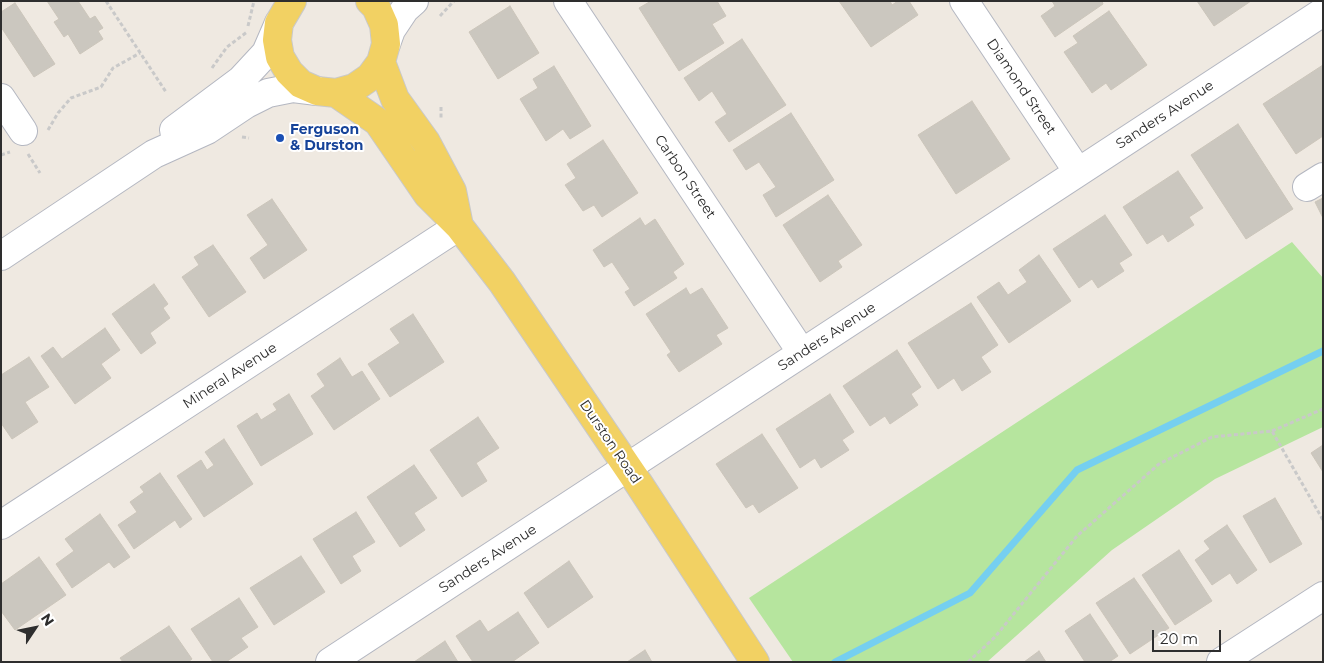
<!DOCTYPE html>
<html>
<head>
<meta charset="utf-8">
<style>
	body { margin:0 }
	#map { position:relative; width:1324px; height:663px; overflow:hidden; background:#efe9e1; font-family:Montserrat,sans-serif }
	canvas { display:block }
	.frame { position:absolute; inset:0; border:2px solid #2e2e2e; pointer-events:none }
	.north { position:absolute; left:10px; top:603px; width:50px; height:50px; -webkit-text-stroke:4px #fff; paint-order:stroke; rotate:56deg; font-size:14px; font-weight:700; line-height:20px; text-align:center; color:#2e2e2e }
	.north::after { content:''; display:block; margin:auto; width:18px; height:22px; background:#2e2e2e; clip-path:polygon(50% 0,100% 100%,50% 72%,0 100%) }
	.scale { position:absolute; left:1152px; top:630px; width:69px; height:22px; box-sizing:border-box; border:2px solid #2e2e2e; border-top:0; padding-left:6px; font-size:15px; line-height:18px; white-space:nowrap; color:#2e2e2e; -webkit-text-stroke:4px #fff; paint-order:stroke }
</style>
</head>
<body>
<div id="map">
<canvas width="1324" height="663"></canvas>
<div class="frame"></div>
<div class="north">N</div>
<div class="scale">20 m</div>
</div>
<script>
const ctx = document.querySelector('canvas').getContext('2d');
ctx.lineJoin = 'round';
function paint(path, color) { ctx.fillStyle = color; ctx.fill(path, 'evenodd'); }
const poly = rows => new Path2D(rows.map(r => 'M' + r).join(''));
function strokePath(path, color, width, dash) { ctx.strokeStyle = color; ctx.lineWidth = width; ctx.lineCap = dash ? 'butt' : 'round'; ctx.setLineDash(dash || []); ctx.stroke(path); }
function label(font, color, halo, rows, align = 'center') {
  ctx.font = font + ' Montserrat,sans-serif'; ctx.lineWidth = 4; ctx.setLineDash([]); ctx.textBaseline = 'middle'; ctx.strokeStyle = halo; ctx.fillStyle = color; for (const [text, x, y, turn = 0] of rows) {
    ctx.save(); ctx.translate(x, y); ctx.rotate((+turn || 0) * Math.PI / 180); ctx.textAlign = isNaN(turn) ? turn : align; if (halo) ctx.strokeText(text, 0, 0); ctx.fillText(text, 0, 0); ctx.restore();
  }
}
const green = poly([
	[1292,242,1323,278,1323,427,1215,479,1112,550,987,662,793,662,749,598]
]);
const stream = poly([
	[835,662,970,593,1077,470,1323,351]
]);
const building = poly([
	[47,1,78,1,90,19,95,16,103,28,98,31,103,39,80,54,68,34,64,37,54,22,59,19,47,1],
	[651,1,717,1,726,16,712,24,724,43,679,71,639,8,651,1],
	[839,1,890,1,892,5,898,1,909,1,918,15,871,47,839,1],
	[1052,1,1102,1,1103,4,1055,37,1041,16,1055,6,1052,1],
	[1197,1,1251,1,1214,26,1197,1],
	[15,3,55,64,34,77,1,27,1,12,15,3],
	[510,6,539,53,498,79,469,32,510,6],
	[1109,11,1147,65,1111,90,1106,83,1092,93,1064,52,1078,43,1073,36,1109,11],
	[742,39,786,105,729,142,715,122,727,114,712,91,699,101,684,78,742,39],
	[1323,65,1323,136,1296,154,1263,104,1323,65],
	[554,66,591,126,570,139,563,129,546,141,520,99,538,88,533,79,554,66],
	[972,101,1010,159,956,194,918,135,972,101],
	[791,113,834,180,776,217,763,195,776,187,759,162,746,170,733,150,791,113],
	[1238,124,1293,209,1246,239,1191,155,1238,124],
	[603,140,638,193,602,217,594,205,583,211,565,185,576,178,567,164,603,140],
	[1178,171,1203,208,1189,217,1194,225,1168,242,1163,234,1147,244,1123,207,1178,171],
	[828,195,862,245,838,261,842,267,820,282,783,225,828,195],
	[1323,198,1323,218,1315,202,1323,198],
	[272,199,307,250,264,279,250,258,268,245,247,215,272,199],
	[1105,215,1132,255,1119,263,1124,271,1098,288,1092,279,1079,288,1053,249,1105,215],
	[640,218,645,226,655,219,684,264,673,272,677,278,634,306,625,292,630,289,612,262,604,267,593,250,640,218],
	[213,245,246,292,209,317,182,277,199,265,194,257,213,245],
	[1039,255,1071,301,1009,343,977,297,999,282,1008,295,1027,282,1019,270,1039,255],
	[154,284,168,304,163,308,170,318,150,333,156,343,141,354,112,314,154,284],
	[686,288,690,295,702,288,728,328,716,335,722,344,679,372,667,355,671,352,646,314,686,288],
	[971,303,998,345,981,357,991,372,962,391,954,378,938,389,908,343,971,303],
	[413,314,444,362,390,397,368,364,400,343,390,329,413,314],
	[105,328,120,350,101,364,111,378,75,404,41,356,53,347,62,359,105,328],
	[897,350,921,387,911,394,918,405,890,424,885,416,870,426,843,386,897,350],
	[29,357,49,387,25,402,38,422,12,439,1,423,1,375,29,357],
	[340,358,352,377,362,371,380,399,334,430,311,396,325,386,317,374,340,358],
	[289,394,313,434,261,466,237,426,257,413,261,420,277,410,273,404,289,394],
	[830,394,854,432,842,440,849,450,821,468,815,458,800,468,776,429,830,394],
	[478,417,499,448,476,463,487,481,462,497,430,450,478,417],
	[762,434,798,488,759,513,753,504,746,508,716,464,762,434],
	[224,439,253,484,204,517,177,476,201,460,207,470,214,465,205,452,224,439],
	[1323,445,1323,472,1311,453,1323,445],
	[414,465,437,498,414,513,425,530,400,547,367,497,414,465],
	[160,473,192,519,180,528,175,520,134,549,118,525,137,512,130,502,144,492,140,487,160,473],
	[1275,498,1302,544,1270,563,1243,516,1275,498],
	[356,512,375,542,352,556,361,571,341,584,313,539,356,512],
	[100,514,130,557,114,568,109,562,72,588,56,564,74,551,65,539,100,514],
	[1227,525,1257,570,1237,584,1230,573,1212,585,1195,560,1210,549,1204,541,1227,525],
	[1179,550,1212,601,1175,625,1142,575,1179,550],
	[301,556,325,592,274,625,250,588,301,556],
	[39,557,66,595,15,630,1,611,1,584,39,557],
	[569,561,593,597,548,628,524,593,569,561],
	[1134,578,1169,628,1130,654,1096,603,1134,578],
	[239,598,258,627,241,638,248,647,226,662,213,662,191,629,239,598],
	[518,612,539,643,512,662,473,662,456,636,480,620,488,632,518,612],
	[1090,614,1118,656,1109,662,1085,662,1065,631,1090,614],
	[169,626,192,659,188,662,123,662,120,658,169,626],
	[445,641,458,662,414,662,445,641],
	[645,650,652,662,627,662,645,650],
	[1039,651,1046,662,1024,662,1039,651]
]);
const path = poly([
	[106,1,166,92],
	[440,16,454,1],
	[248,26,254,1],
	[212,68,227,47,247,32],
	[441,107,441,119],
	[48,130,58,113,71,98,101,87,113,68,140,53],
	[242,137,249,138],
	[28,154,40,173],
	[1,155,10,152],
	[1272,431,1323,409],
	[968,662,995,637,1077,536,1159,464,1212,437,1272,431,1323,520]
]);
const minor = poly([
	[568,1,802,353],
	[964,1,1078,172],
	[386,44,391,30,405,9,414,1],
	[1,98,23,131],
	[174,130,241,80,266,53,279,23],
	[1307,187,1323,177],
	[1,256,154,154,207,130,246,104,268,93,293,88,317,91],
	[1,525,459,226],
	[330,662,1323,12],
	[1221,662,1323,596]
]);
const major = poly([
	[292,1,279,23,277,40,280,57,289,72,301,84,317,91,336,93,354,88,370,77,381,62,386,44,384,25,376,7,370,1],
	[381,62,395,99,426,142,452,191,459,226],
	[336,93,378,122,428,195,459,226,502,282,639,484,755,662]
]);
const markers = [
	[280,138,5,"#1a4fb4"]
];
const streetNames = [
	["Diamond Street",1021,87,56],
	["Sanders Avenue",1165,115,-33],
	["Carbon Street",685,177,56],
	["Sanders Avenue",827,337,-33],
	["Mineral Avenue",230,376,-33],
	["Durston Road",610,442,56],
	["Sanders Avenue",488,559,-33]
];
const transitNames = [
	["Ferguson",290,130],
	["& Durston",290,146]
];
paint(green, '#b6e59e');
strokePath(stream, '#75cff0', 7);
paint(building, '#cbc7bf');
strokePath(building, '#cbc5ba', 1);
strokePath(minor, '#b4b7c1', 30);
strokePath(major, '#c9c9c9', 30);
strokePath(path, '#c9c9c9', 3, [4, 2.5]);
strokePath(minor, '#fff', 28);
strokePath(major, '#f2d163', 28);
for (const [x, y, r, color] of markers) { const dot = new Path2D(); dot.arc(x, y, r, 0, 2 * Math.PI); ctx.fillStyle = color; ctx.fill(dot); strokePath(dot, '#fff', 2); }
label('14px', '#2e2e2e', '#fff', streetNames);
label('bold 14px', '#164399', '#fff', transitNames, 'left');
</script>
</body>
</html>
